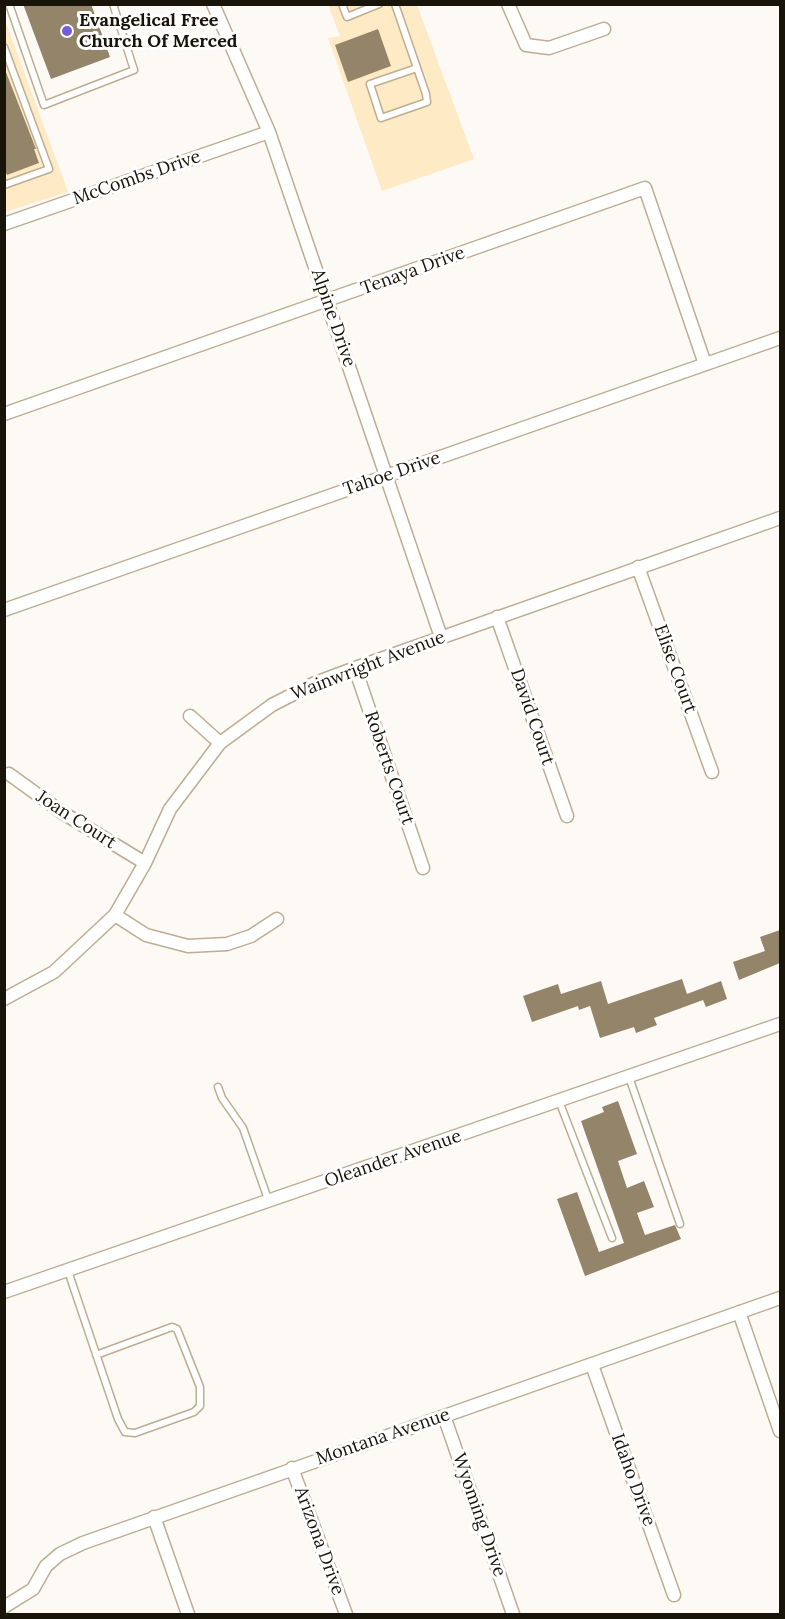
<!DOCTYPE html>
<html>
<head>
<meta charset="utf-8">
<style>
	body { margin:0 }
	#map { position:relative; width:785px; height:1619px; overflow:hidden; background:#fdf9f4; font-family:Lora,serif }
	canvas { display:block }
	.frame { position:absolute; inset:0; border:6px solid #191409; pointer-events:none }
</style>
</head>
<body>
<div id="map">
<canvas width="785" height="1619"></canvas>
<div class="frame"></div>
</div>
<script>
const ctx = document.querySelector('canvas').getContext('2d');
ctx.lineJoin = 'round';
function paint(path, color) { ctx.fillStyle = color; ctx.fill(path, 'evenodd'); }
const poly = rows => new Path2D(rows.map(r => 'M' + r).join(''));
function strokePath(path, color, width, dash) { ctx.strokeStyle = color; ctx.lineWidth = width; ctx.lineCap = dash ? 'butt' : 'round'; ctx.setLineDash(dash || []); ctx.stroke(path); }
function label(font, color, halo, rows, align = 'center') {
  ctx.font = font + ' Lora,serif'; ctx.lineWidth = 6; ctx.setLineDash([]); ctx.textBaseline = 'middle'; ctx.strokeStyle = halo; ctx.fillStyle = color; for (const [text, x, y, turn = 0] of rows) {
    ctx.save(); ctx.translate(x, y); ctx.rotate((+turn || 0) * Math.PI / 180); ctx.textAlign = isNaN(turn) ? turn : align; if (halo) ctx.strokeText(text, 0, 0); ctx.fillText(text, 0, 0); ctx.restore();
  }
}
const built = poly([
	[328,5,417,5,474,159,382,191,328,38,340,36],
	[4,17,68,192,5,212,4,212]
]);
const building = poly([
	[23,4,91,4,110,57,51,79],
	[378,29,391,66,348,82,335,45],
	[4,67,36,149,34,149,39,163,7,175,4,168],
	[780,930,780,963,739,980,733,962,765,951,760,937],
	[682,979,687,994,721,981,727,999,706,1007,703,1000,654,1018,657,1025,636,1033,634,1027,600,1038,590,1006,579,1010,578,1006,532,1022,523,996,558,984,561,994,601,981,608,1004],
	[618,1101,637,1154,618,1161,627,1188,644,1181,654,1207,637,1213,645,1235,675,1225,681,1239,585,1276,557,1199,577,1192,599,1252,624,1243,581,1121,604,1112,602,1107]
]);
const lane = poly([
	[9,4,44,105,134,70,113,4],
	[342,4,347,17,379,4],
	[395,4,426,94,427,102,381,118,370,84,417,68],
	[4,47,49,169,4,185],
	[629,1077,680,1224],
	[218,1087,222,1098,243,1128,269,1202],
	[559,1101,612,1238],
	[68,1271,118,1419,125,1432,135,1433,194,1412,200,1406,200,1387,177,1329,172,1327,96,1355]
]);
const street = poly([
	[213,4,269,132,441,637],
	[508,4,526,45,549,48,604,29],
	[4,224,269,132],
	[4,414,645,188,705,364],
	[638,567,712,772],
	[4,610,780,338],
	[497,617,567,816],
	[355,668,423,868],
	[190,716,220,743],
	[9,774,63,813,145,863],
	[115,915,146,935,188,946,227,944,251,936,277,919],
	[4,999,54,972,115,915,145,863,170,809,220,743,272,705,315,683,355,668,780,518],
	[4,1292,780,1024],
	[739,1312,780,1431],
	[592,1365,674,1595],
	[444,1416,513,1614],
	[292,1468,346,1614],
	[154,1517,188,1614],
	[4,1607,33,1589,46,1566,60,1554,83,1543,780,1298]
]);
const markers = [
	[67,31,6,"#715ed8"]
];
const poiNames = [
	["Evangelical Free",79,21],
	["Church Of Merced",79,42]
];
const streetNames = [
	["McCombs Drive",137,178,-19],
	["Tenaya Drive",413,271,-20],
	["Alpine Drive",333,318,71],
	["Tahoe Drive",392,474,-19],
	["Wainwright Avenue",368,666,-21],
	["Elise Court",675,669,70],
	["David Court",532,717,71],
	["Roberts Court",389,768,71],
	["Joan Court",76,820,33],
	["Oleander Avenue",393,1159,-19],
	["Montana Avenue",383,1437,-19],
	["Idaho Drive",633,1480,70],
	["Wyoming Drive",479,1515,71],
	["Arizona Drive",319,1541,70]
];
paint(built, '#ffeac6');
paint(building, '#93846a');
strokePath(lane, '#bdad92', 9);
strokePath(street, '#bdad92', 15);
strokePath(lane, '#fff', 6);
strokePath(street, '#fff', 12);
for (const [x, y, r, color] of markers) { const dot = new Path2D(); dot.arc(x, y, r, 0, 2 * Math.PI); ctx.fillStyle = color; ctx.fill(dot); strokePath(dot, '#fff', 2); }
label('bold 18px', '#191409', '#fff', poiNames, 'left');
label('18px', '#191409', '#fff', streetNames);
</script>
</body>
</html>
